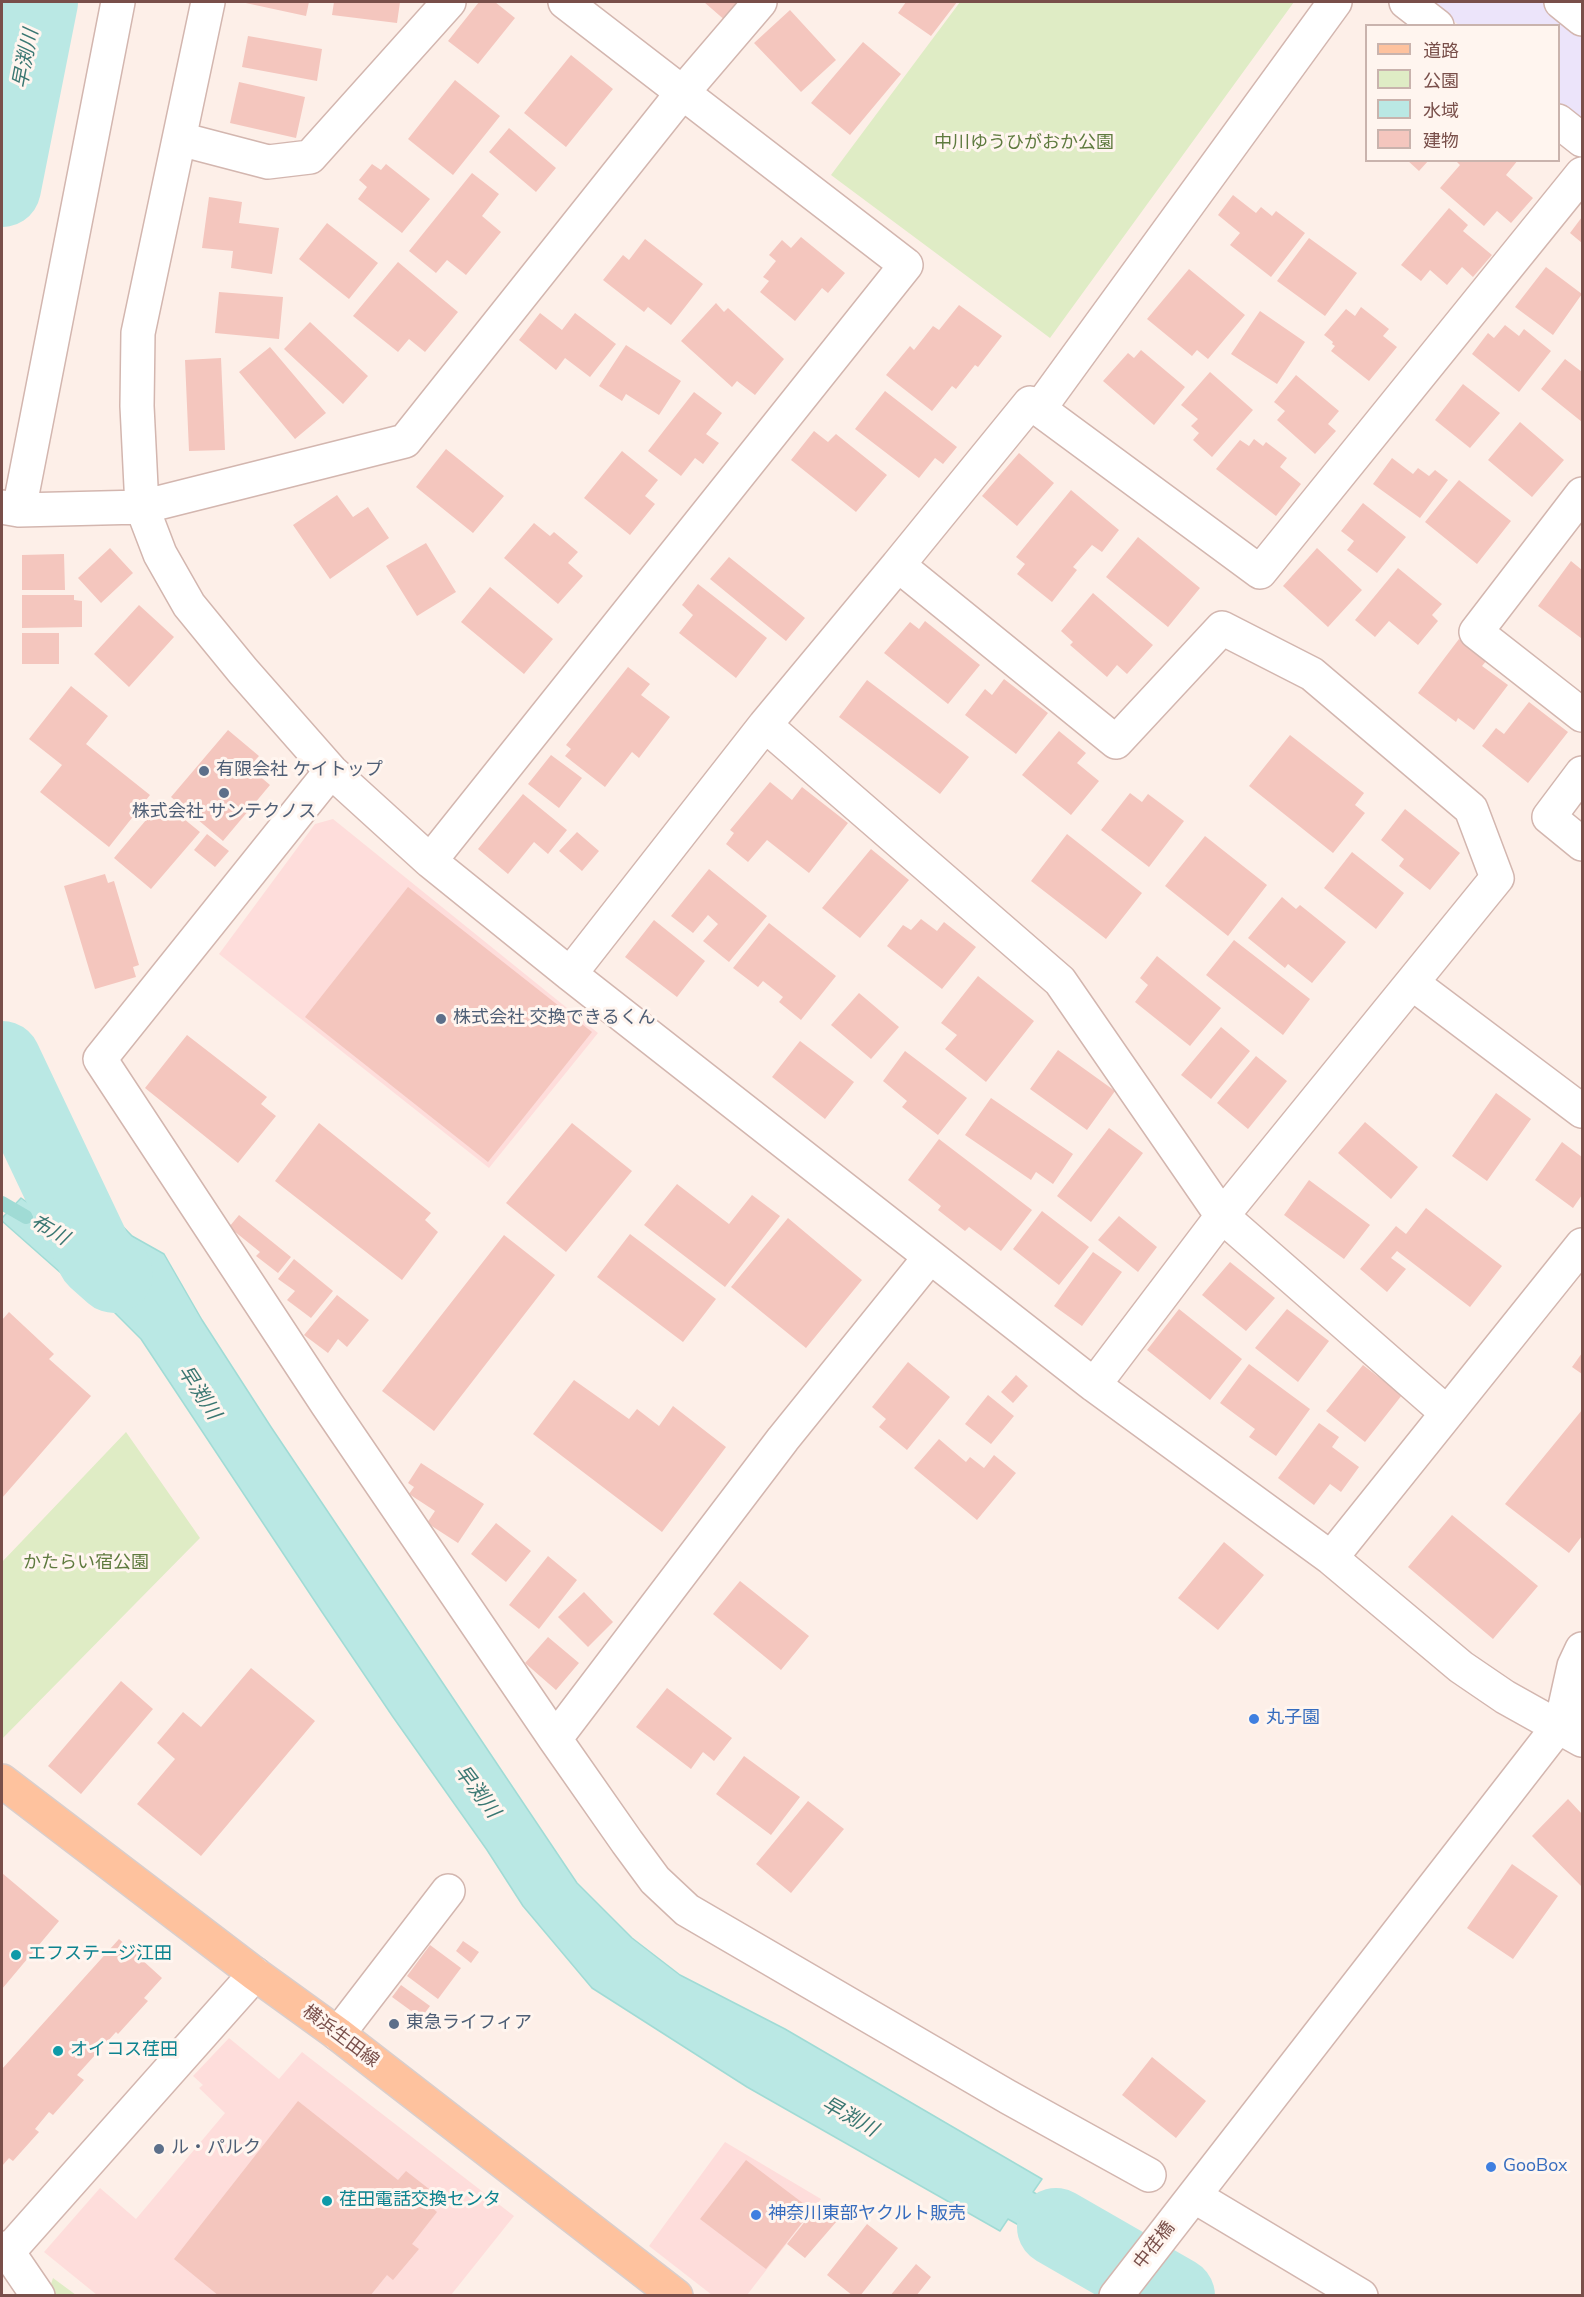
<!DOCTYPE html>
<html>
<head>
<meta charset="utf-8">
<style>
	body { margin:0 }
	#map { position:relative; width:1584px; height:2297px; overflow:hidden; background:#fdefe8; font-family:"Nunito Sans","Noto Sans JP",sans-serif }
	canvas { display:block }
	.frame { position:absolute; inset:0; border:3px solid #794f4a; pointer-events:none }
	.legend { position:absolute; left:1365px; top:24px; width:195px; height:138px; box-sizing:border-box; background:#fff5ef; border:2px solid #c9b3ad; margin:0; padding:8px 10px; list-style:none; font-size:18px; color:#794f4a }
	.legend li { display:flex; align-items:center; gap:12px; height:30px }
	.legend b { width:30px; border:2px solid #c9b3ad }
</style>
</head>
<body>
<div id="map">
<canvas width="1584" height="2297"></canvas>
<div class="frame"></div>
<ul class="legend">
<li><b style="height:8px;background:#fec29e"></b>道路</li>
<li><b style="height:16px;background:#dfecc5"></b>公園</li>
<li><b style="height:16px;background:#bae8e4"></b>水域</li>
<li><b style="height:16px;background:#f4c6be"></b>建物</li>
</ul>
</div>
<script>
const ctx = document.querySelector('canvas').getContext('2d');
ctx.lineJoin = 'round';
function paint(path, color) { ctx.fillStyle = color; ctx.fill(path, 'evenodd'); }
const poly = rows => new Path2D(rows.map(r => 'M' + r).join(''));
function strokePath(path, color, width, dash) { ctx.strokeStyle = color; ctx.lineWidth = width; ctx.lineCap = dash ? 'butt' : 'round'; ctx.setLineDash(dash || []); ctx.stroke(path); }
function label(font, color, halo, rows, align = 'center') {
  ctx.font = font + ' "Nunito Sans","Noto Sans JP",sans-serif'; ctx.lineWidth = 6; ctx.setLineDash([]); ctx.textBaseline = 'middle'; ctx.strokeStyle = halo; ctx.fillStyle = color; for (const [text, x, y, turn = 0] of rows) {
    ctx.save(); ctx.translate(x, y); ctx.rotate((+turn || 0) * Math.PI / 180); ctx.textAlign = isNaN(turn) ? turn : align; if (halo) ctx.strokeText(text, 0, 0); ctx.fillText(text, 0, 0); ctx.restore();
  }
}
const commercial = poly([
	[333,819,598,1033,489,1168,219,954,315,824],
	[229,2038,279,2079,302,2052,514,2216,451,2295,97,2295,44,2252,100,2188,136,2219,225,2113,199,2088,203,2085,193,2076],
	[725,2142,821,2199,747,2295,712,2295,649,2246]
]);
const education = poly([
	[1428,2,1582,2,1582,122,1559,103,1558,26,1459,25]
]);
const green = poly([
	[960,2,1294,2,1050,338,831,175],
	[126,1432,200,1538,2,1739,2,1562],
	[53,2278,76,2295,49,2295,48,2293]
]);
const water = poly([
	[92,1170,109,1212,132,1236,164,1254,202,1320,271,1427,577,1883,632,1938,680,1975,785,2029,1042,2179,1033,2192,1135,2248,1114,2279,1008,2219,1000,2231,747,2087,592,1988,523,1906,487,1850,393,1717,322,1612,141,1339,110,1308,62,1274,2,1221,2,1218,21,1198,66,1229,41,1191,92,1170]
]);
const pier = poly([
	[1118,2236,1136,2246,1112,2282,1091,2269]
]);
const stream = poly([
	[2,1203,26,1217]
]);
const river = poly([
	[2,188,39,2],
	[2,1060,96,1258,114,1274],
	[1056,2227,1176,2296]
]);
const building = poly([
	[241,2,309,2,306,16],
	[334,2,400,2,397,23,332,15],
	[479,2,495,2,515,18,478,64,448,41],
	[704,2,745,2,727,22],
	[906,2,957,2,931,36,898,13],
	[790,10,836,60,801,92,754,43],
	[248,36,322,49,317,81,242,67],
	[863,42,901,74,850,135,811,103],
	[571,55,613,89,566,147,524,113],
	[455,80,500,116,453,175,408,139],
	[239,82,305,97,296,138,230,123],
	[509,128,556,168,536,192,489,152],
	[1407,160,1429,160,1419,171],
	[1458,160,1518,160,1506,175,1533,198,1511,223,1497,211,1484,226,1440,188,1460,165,1457,162],
	[372,164,381,170,386,164,430,199,402,233,358,199,367,187,359,180],
	[472,173,499,194,482,216,501,232,466,275,447,260,436,273,409,251],
	[1233,195,1256,213,1261,207,1272,216,1276,211,1305,233,1271,277,1230,245,1240,233,1218,215],
	[209,197,242,202,239,223,279,228,272,274,231,268,233,251,202,248],
	[1449,208,1468,225,1463,231,1492,255,1473,277,1462,267,1447,285,1430,270,1421,281,1401,265],
	[1582,217,1582,243,1570,233],
	[327,223,378,263,349,299,299,259],
	[801,237,845,273,828,293,822,288,795,321,760,292,769,281,763,277,776,261,769,255,782,240,791,248],
	[1309,238,1357,273,1325,316,1277,281],
	[645,239,703,284,671,325,648,307,644,312,603,280,623,255,629,260],
	[398,262,458,312,425,352,409,339,398,352,353,316],
	[1546,267,1582,294,1553,335,1515,307],
	[1189,269,1245,315,1208,359,1197,350,1192,356,1147,319],
	[219,292,283,297,279,339,215,333],
	[716,303,724,312,728,308,784,359,755,395,737,381,732,387,681,341],
	[959,305,1002,336,978,367,975,365,956,389,952,386,932,411,886,375,910,346,914,350,933,326,939,330],
	[1361,307,1389,329,1383,336,1397,347,1369,381,1331,351,1335,346,1332,344,1333,342,1324,335,1346,309,1355,316],
	[1260,311,1305,342,1277,384,1231,354],
	[540,313,562,330,575,313,616,344,590,377,565,358,556,370,519,340],
	[310,322,368,376,343,404,284,349],
	[1505,325,1519,336,1524,329,1551,351,1519,392,1472,354,1488,333,1494,338],
	[626,345,681,381,659,415,626,394,622,401,599,386],
	[270,347,326,413,295,439,239,372],
	[1141,350,1185,387,1154,425,1103,381,1128,353,1134,358],
	[221,358,225,450,189,451,185,360],
	[1565,359,1582,372,1582,422,1541,389],
	[1210,372,1253,410,1212,457,1193,440,1199,433,1191,426,1198,419,1181,405],
	[1296,375,1339,411,1328,424,1336,431,1315,454,1277,420,1285,411,1274,402],
	[1463,384,1500,413,1470,448,1435,420],
	[885,391,957,447,943,464,935,458,919,478,855,429],
	[694,392,722,413,706,434,719,443,703,464,695,458,681,476,648,451],
	[1520,422,1564,460,1532,497,1488,460],
	[814,431,828,442,836,434,887,475,856,512,791,460],
	[1254,439,1263,446,1266,442,1287,458,1280,467,1301,484,1276,516,1216,469,1240,440,1249,446],
	[446,449,504,496,473,533,416,487],
	[622,451,658,480,645,496,655,504,630,535,584,498],
	[1019,453,1054,483,1017,526,982,496],
	[1392,458,1413,474,1418,468,1429,476,1435,470,1448,480,1420,518,1373,484],
	[1459,480,1511,521,1477,564,1425,522],
	[1071,490,1119,530,1102,552,1092,545,1073,567,1077,570,1052,602,1017,574,1025,564,1016,557],
	[337,495,353,517,368,507,389,538,330,579,293,525],
	[1363,503,1406,537,1377,573,1347,550,1354,541,1341,531],
	[534,523,550,536,554,532,578,552,568,563,583,576,558,604,504,558],
	[1138,537,1200,588,1168,627,1106,577],
	[426,543,456,592,417,616,386,566],
	[110,548,133,573,101,603,78,578],
	[1317,548,1362,590,1328,627,1283,586],
	[64,554,65,590,22,590,22,555],
	[729,557,805,618,786,641,710,579],
	[1571,561,1582,570,1581,638,1538,606],
	[1398,568,1442,604,1432,615,1438,621,1418,645,1389,621,1375,637,1355,620],
	[698,584,767,638,736,678,679,633,693,615,682,605],
	[490,587,553,639,524,674,461,622],
	[1093,593,1153,645,1127,674,1117,665,1107,677,1070,645,1073,642,1061,631],
	[22,595,74,595,74,600,82,601,82,627,22,628],
	[139,605,174,637,129,687,94,654],
	[925,621,980,665,948,704,884,653,910,622,919,629],
	[22,633,59,633,59,664,22,664],
	[1459,639,1487,660,1482,666,1508,685,1474,730,1458,718,1456,722,1418,693],
	[628,667,650,684,641,695,670,717,639,758,632,752,605,787,565,756,571,749,566,745],
	[1004,679,1048,713,1016,754,965,715,985,689,992,695],
	[867,680,969,757,940,794,839,717],
	[71,686,108,716,86,744,150,795,109,847,40,792,62,765,29,739],
	[1529,702,1568,732,1528,783,1482,746,1496,728,1504,734],
	[228,730,259,756,249,767,270,785,223,841,171,797],
	[1059,731,1086,753,1077,763,1099,781,1071,815,1022,775],
	[1290,735,1364,793,1355,805,1365,813,1333,853,1249,786],
	[551,755,582,778,559,808,528,784],
	[770,782,792,800,802,787,848,823,809,873,767,840,748,862,726,844,734,833,730,830],
	[1130,793,1142,802,1148,794,1184,821,1149,867,1101,830],
	[523,794,567,830,548,854,534,842,508,874,478,849],
	[162,801,200,832,151,889,114,858],
	[1405,809,1460,853,1430,890,1399,866,1404,859,1381,840],
	[577,832,599,851,582,871,559,851],
	[207,834,229,851,215,867,194,850],
	[1067,834,1142,893,1106,939,1031,881],
	[1205,836,1267,885,1228,936,1165,886],
	[871,849,909,880,860,938,822,908],
	[1352,852,1404,893,1376,929,1324,888],
	[709,869,767,916,729,962,703,941,718,924,708,915,693,933,671,916],
	[105,874,108,883,114,881,139,965,133,967,136,977,95,989,64,886],
	[408,887,592,1032,488,1162,305,1017],
	[1282,897,1296,909,1300,905,1346,942,1312,983,1288,964,1285,968,1248,938],
	[921,919,937,931,944,922,976,947,942,989,887,946,903,925,911,930],
	[654,920,705,961,677,997,625,957],
	[769,923,836,976,801,1020,779,1002,783,997,763,981,758,987,733,968],
	[1234,940,1310,999,1283,1035,1206,975],
	[1157,956,1221,1008,1190,1046,1135,1002,1148,985,1140,978],
	[978,976,1034,1021,986,1082,945,1049,957,1035,941,1023],
	[859,993,899,1027,871,1059,831,1025],
	[1221,1027,1250,1051,1211,1099,1181,1075],
	[187,1035,267,1097,261,1104,276,1116,238,1163,145,1088],
	[800,1041,854,1082,825,1119,772,1077],
	[1058,1050,1115,1091,1087,1130,1030,1089],
	[905,1051,967,1098,938,1135,902,1107,907,1101,883,1081],
	[1256,1056,1287,1081,1248,1129,1217,1103],
	[1496,1093,1531,1119,1487,1181,1452,1156],
	[991,1098,1073,1154,1053,1184,1036,1172,1031,1180,965,1135],
	[1365,1122,1418,1167,1391,1199,1338,1153],
	[319,1123,431,1213,425,1220,438,1232,402,1280,275,1181],
	[572,1123,632,1171,566,1252,506,1203],
	[1109,1128,1143,1153,1091,1222,1057,1196],
	[939,1139,1032,1210,1001,1251,969,1227,965,1231,938,1210,941,1206,908,1180],
	[1562,1142,1582,1157,1582,1195,1573,1208,1535,1180],
	[1309,1180,1370,1225,1344,1259,1284,1215],
	[677,1184,729,1224,752,1195,780,1216,725,1287,644,1225],
	[1426,1208,1502,1266,1470,1307,1397,1251,1391,1258,1406,1269,1387,1292,1360,1269,1396,1226,1406,1234],
	[1042,1211,1089,1247,1059,1285,1013,1249],
	[239,1215,291,1257,278,1273,256,1256,260,1252,229,1227],
	[1119,1216,1157,1247,1138,1272,1098,1240],
	[788,1218,862,1280,806,1348,731,1287],
	[630,1234,716,1299,683,1342,597,1277],
	[504,1235,555,1275,434,1431,382,1391],
	[1093,1252,1122,1272,1082,1326,1054,1306],
	[294,1259,333,1291,311,1318,287,1300,295,1291,278,1279],
	[1230,1262,1275,1298,1246,1331,1202,1295],
	[337,1295,369,1320,347,1347,338,1339,328,1353,304,1335],
	[1179,1309,1242,1359,1210,1400,1147,1350],
	[1287,1309,1329,1341,1298,1382,1255,1348],
	[9,1312,54,1354,49,1359,91,1396,2,1498,2,1320],
	[1582,1353,1582,1374,1572,1367],
	[908,1362,950,1397,907,1450,879,1427,886,1419,872,1407],
	[1249,1364,1310,1409,1276,1456,1249,1437,1255,1429,1220,1403],
	[1363,1365,1402,1395,1365,1442,1326,1411],
	[1016,1375,1028,1386,1013,1403,1001,1392],
	[574,1380,629,1419,637,1409,659,1426,673,1406,726,1447,662,1532,533,1434],
	[988,1395,1014,1416,991,1444,965,1424],
	[1582,1410,1582,1536,1569,1553,1505,1504],
	[1319,1423,1339,1437,1332,1447,1359,1467,1341,1492,1330,1484,1314,1505,1278,1478],
	[939,1439,966,1462,970,1457,984,1468,994,1455,1016,1473,977,1520,914,1468],
	[421,1463,484,1504,458,1543,427,1523,435,1511,409,1494,414,1487,408,1483],
	[1452,1515,1538,1586,1493,1639,1408,1567],
	[496,1523,531,1551,506,1582,471,1554],
	[1224,1542,1264,1575,1218,1630,1178,1598],
	[548,1556,577,1580,539,1629,509,1605],
	[740,1581,809,1636,781,1670,713,1614],
	[584,1592,613,1622,588,1647,558,1617],
	[548,1637,579,1663,556,1690,525,1663],
	[251,1668,315,1721,201,1856,137,1804,175,1759,157,1743,183,1712,201,1727],
	[121,1681,153,1709,81,1794,48,1766],
	[667,1688,732,1738,714,1761,703,1752,691,1769,636,1727],
	[744,1756,800,1797,771,1835,716,1794],
	[1568,1799,1582,1814,1582,1887,1532,1836],
	[808,1801,844,1829,791,1893,756,1864],
	[1512,1864,1558,1896,1513,1959,1467,1928],
	[2,1873,59,1921,2,1989],
	[119,1939,162,1978,144,1998,148,2001,118,2034,116,2032,77,2075,84,2080,53,2115,49,2112,35,2129,39,2132,13,2161,9,2158,2,2166,2,2069],
	[463,1941,479,1952,471,1963,456,1951],
	[430,1945,461,1968,438,1999,407,1976],
	[401,1985,430,2006,421,2018,392,1997],
	[1152,2057,1206,2101,1176,2138,1122,2095],
	[298,2101,398,2180,406,2171,438,2196,430,2206,437,2212,412,2244,419,2249,393,2280,387,2275,370,2296,219,2296,174,2259],
	[746,2160,812,2210,766,2269,700,2219],
	[818,2205,837,2221,805,2258,787,2244],
	[867,2224,898,2248,860,2296,853,2296,827,2275],
	[916,2264,931,2277,916,2296,890,2296]
]);
const minor = poly([
	[208,2,138,333,137,406,142,507,160,554,189,605,243,671,331,771,430,861,570,974,1094,1385,1331,1558,1461,1667,1505,1697,1582,1740],
	[1335,2,1039,409,1260,572,1582,174],
	[1406,2,1437,26],
	[1561,2,1582,19],
	[1558,121,1582,140],
	[180,139,268,162,310,157,449,2],
	[1582,494,1476,632,1582,715],
	[2,507,19,510,142,507,405,441,683,92,760,2],
	[19,510,118,2],
	[898,565,1030,403,1039,409],
	[765,725,1060,981,1222,1216,1447,1413],
	[331,771,100,1059,327,1404,555,1739,627,1842,655,1880,687,1910,1008,2097,1149,2175],
	[1582,773,1549,817,1582,844],
	[430,861,906,265,565,2],
	[570,974,765,725,898,565,1116,742,1222,628,1312,674,1471,809,1497,878,1222,1216,1094,1385],
	[1412,983,1582,1111],
	[1331,1558,1582,1245],
	[1562,1720,1574,1666,1582,1649],
	[555,1739,783,1439,930,1257],
	[338,2034,448,1891],
	[1194,2196,1361,2296],
	[2,2248,8,2252,255,1974],
	[8,2252,38,2296],
	[1116,2296,1582,1696]
]);
const major = poly([
	[2,1781,255,1974,338,2034,676,2296]
]);
const markers = [
	[204,771,6,"#5c6f8a"],
	[224,793,6,"#5c6f8a"],
	[441,1019,6,"#5c6f8a"],
	[1254,1719,6,"#3f7fe0"],
	[16,1955,6,"#0f9aa8"],
	[394,2024,6,"#5c6f8a"],
	[58,2051,6,"#0f9aa8"],
	[159,2149,6,"#5c6f8a"],
	[1491,2167,6,"#3f7fe0"],
	[327,2201,6,"#0f9aa8"],
	[756,2215,6,"#3f7fe0"]
];
const parkNames = [
	["中川ゆうひがおか公園",1024,144],
	["かたらい宿公園",86,1564]
];
const serviceNames = [
	["有限会社 ケイトップ",216,771],
	["株式会社 サンテクノス",224,813,"center"],
	["株式会社 交換できるくん",453,1019],
	["東急ライフィア",406,2024],
	["ル・パルク",171,2149]
];
const shopNames = [
	["丸子園",1266,1719],
	["GooBox",1503,2167],
	["神奈川東部ヤクルト販売",768,2215]
];
const cultureNames = [
	["エフステージ江田",28,1955],
	["オイコス荏田",70,2051],
	["荏田電話交換センタ",339,2201]
];
const streetNames = [
	["横浜生田線",340,2037,37],
	["中荏橋",1155,2246,-52]
];
const waterNames = [
	["早渕川",27,59,-79],
	["布川",49,1231,30],
	["早渕川",198,1393,57],
	["早渕川",476,1792,53],
	["早渕川",849,2118,29]
];
paint(commercial, '#fedddb');
paint(education, '#ece4fa');
paint(green, '#dfecc5');
paint(water, '#bae8e4');
strokePath(water, '#a0dbd5', 1.5);
paint(pier, '#fdefe8');
strokePath(stream, '#a0dbd5', 14);
strokePath(river, '#bae8e4', 78);
paint(building, '#f4c6be');
strokePath(minor, '#d3b6af', 36);
strokePath(major, '#d9cecc', 36);
strokePath(minor, '#fff', 33);
strokePath(major, '#fec29e', 33);
for (const [x, y, r, color] of markers) { const dot = new Path2D(); dot.arc(x, y, r, 0, 2 * Math.PI); ctx.fillStyle = color; ctx.fill(dot); strokePath(dot, '#fff5ef', 2); }
label('18px', '#5e7a3e', '#fff5ef', parkNames);
label('18px', '#4e5e75', '#fff5ef', serviceNames, 'left');
label('18px', '#366cbe', '#fff5ef', shopNames, 'left');
label('18px', '#0d838f', '#fff5ef', cultureNames, 'left');
label('18px', '#794f4a', '#fff5ef', streetNames);
label('italic 20px', '#3a7772', '#fff5ef', waterNames);
</script>
</body>
</html>
